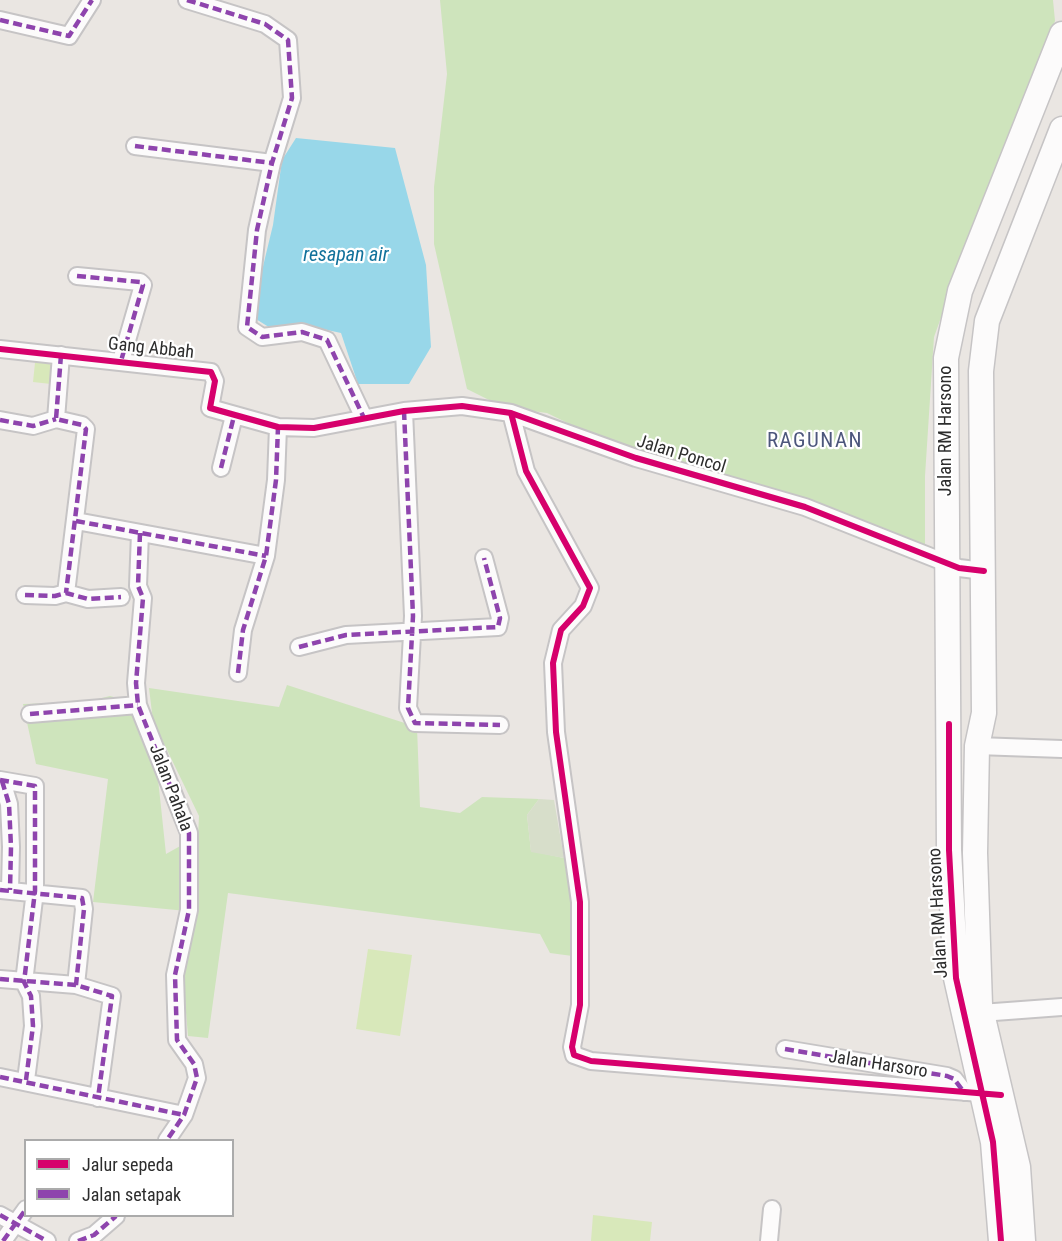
<!DOCTYPE html>
<html>
<head>
<meta charset="utf-8">
<style>
	body { margin:0 }
	#map { position:relative; width:1062px; height:1241px; overflow:hidden; background:#eae6e2; font-family:"Roboto Condensed",sans-serif }
	canvas { display:block }
	.legend { position:absolute; left:24px; top:1139px; width:210px; height:78px; box-sizing:border-box; background:#fff; border:2px solid #ababab; margin:0; padding:8px 10px; list-style:none; font-size:18px; color:#2c2c2c }
	.legend li { display:flex; align-items:center; gap:12px; height:30px }
	.legend b { width:30px; border:2px solid #ababab }
</style>
</head>
<body>
<div id="map">
<canvas width="1062" height="1241"></canvas>
<ul class="legend">
<li><b style="height:8px;background:#d6006c"></b>Jalur sepeda</li>
<li><b style="height:8px;background:#8e44ad"></b>Jalan setapak</li>
</ul>
</div>
<script>
const ctx = document.querySelector('canvas').getContext('2d');
ctx.lineJoin = 'round';
function paint(path, color) { ctx.fillStyle = color; ctx.fill(path, 'evenodd'); }
const poly = rows => new Path2D(rows.map(r => 'M' + r).join(''));
function strokePath(path, color, width, dash) { ctx.strokeStyle = color; ctx.lineWidth = width; ctx.lineCap = dash ? 'butt' : 'round'; ctx.setLineDash(dash || []); ctx.stroke(path); }
function label(font, color, halo, rows, align = 'center') {
  ctx.font = font + ' "Roboto Condensed",sans-serif'; ctx.lineWidth = 4.5; ctx.setLineDash([]); ctx.textBaseline = 'middle'; ctx.strokeStyle = halo; ctx.fillStyle = color; for (const [text, x, y, turn = 0] of rows) {
    ctx.save(); ctx.translate(x, y); ctx.rotate((+turn || 0) * Math.PI / 180); ctx.textAlign = isNaN(turn) ? turn : align; if (halo) ctx.strokeText(text, 0, 0); ctx.fillText(text, 0, 0); ctx.restore();
  }
}
const green = poly([
	[440,0,1053,0,1055,21,987,189,934,337,925,476,925,551,830,507,745,481,611,444,547,413,503,407,467,389,434,244,434,187,447,74],
	[287,685,417,727,420,807,460,813,482,797,539,799,527,815,531,851,564,858,580,957,550,953,540,934,228,893,208,1038,188,1036,182,966,197,912,93,902,108,779,36,764,23,704,86,702,110,696,129,701,140,736,158,779,166,854,198,836,199,816,153,721,149,688,279,707]
]);
const cemetery = poly([
	[539,799,554,800,564,858,531,852,527,815]
]);
const pitch = poly([
	[36,353,64,357,60,385,33,382],
	[368,949,412,955,400,1036,356,1029],
	[593,1215,652,1222,650,1241,591,1241]
]);
const water = poly([
	[296,138,395,148,426,265,431,347,409,384,358,384,341,333,300,324,272,329,251,316,273,225,282,160]
]);
const street = poly([
	[187,0,265,24,288,40,292,98,272,163,257,230,247,327,262,337,302,332,327,340,364,418],
	[0,20,69,36,92,0],
	[135,146,272,163],
	[77,276,140,282,143,285,121,361],
	[0,349,211,372,215,381,210,408,278,427,314,428,404,411,462,406,511,413,636,458,805,507,959,568,984,571],
	[61,355,56,419,82,425,86,429,66,593],
	[404,411,413,616,408,708,415,723,500,725],
	[511,413,526,471,590,588,583,606,561,630,553,663,556,732,580,902,580,1005,572,1047,574,1055,591,1061,992,1094],
	[0,420,33,426,56,419],
	[221,468,234,416],
	[76,521,266,556],
	[140,533,138,586,143,598,136,683,138,705,189,833,189,910,175,975,177,1040,194,1064,197,1078,184,1115,167,1140],
	[25,595,55,596,66,593,88,599,121,597],
	[299,647,346,635,498,627,500,618,484,558],
	[238,673,243,630,266,556,276,480,278,427],
	[30,714,138,705],
	[977,746,1062,749],
	[0,780,35,786,35,891,24,982,31,996,33,1026,26,1080],
	[2,781,9,804,11,847,10,890],
	[0,890,82,898,84,909,76,985],
	[0,979,76,985,112,996,98,1098],
	[981,1013,1062,1007],
	[785,1049,947,1076,954,1079,964,1092],
	[0,1077,184,1115],
	[0,1215,47,1241],
	[3,1241,26,1209],
	[78,1241,94,1235,116,1216],
	[769,1241,772,1209]
]);
const secondary = poly([
	[1001,1241,993,1142,956,978,949,850,946,358,960,291,1062,34],
	[1023,1241,1018,1167,980,1005,975,853,977,746,984,713,981,371,987,321,1062,129]
]);
const quiet = poly([
	[187,0,265,24,288,40,292,98,272,163,257,230,247,327,262,337,302,332,327,340,364,418,357,419],
	[0,20,69,36,92,0],
	[135,146,272,163],
	[77,276,140,282,143,285,121,361],
	[61,355,56,419,82,425,86,429,66,593],
	[404,411,413,616,408,708,415,723,500,725],
	[0,420,33,426,56,419],
	[221,468,234,416],
	[76,521,266,556],
	[140,533,138,586,143,598,136,683,138,705,189,833,189,910,175,975,177,1040,194,1064,197,1078,184,1115,167,1140],
	[25,595,55,596,66,593,88,599,121,597],
	[299,647,346,635,498,627,500,618,484,558],
	[238,673,243,630,266,556,276,480,278,427],
	[30,714,138,705],
	[0,780,35,786,35,891,24,982,31,996,33,1026,26,1080],
	[2,781,9,804,11,847,10,890],
	[0,890,82,898,84,909,76,985],
	[0,979,76,985,112,996,98,1098],
	[785,1049,947,1076,954,1079,964,1092],
	[0,1077,184,1115],
	[0,1215,47,1241],
	[3,1241,26,1209],
	[78,1241,94,1235,116,1216]
]);
const cycleway = poly([
	[0,349,211,372,215,381,210,408,278,427,314,428,404,411,462,406,511,413,636,458,805,507,959,568,984,571],
	[511,413,526,471,590,588,583,606,561,630,553,663,556,732,580,902,580,1005,572,1047,574,1055,591,1061,1001,1095],
	[949,724,949,850,956,978,993,1142,1001,1241]
]);
const streetNames = [
	["Gang Abbah",151,349,6],
	["Jalan RM Harsono",946,431,-90],
	["Jalan Poncol",681,455,17],
	["Jalan Pahala",170,788,69],
	["Jalan RM Harsono",939,913,-93],
	["Jalan Harsoro",878,1065,9]
];
const waterNames = [
	["resapan air",346,256]
];
const quarterNames = [
	["RAGUNAN",815,442]
];
paint(green, '#cee4bc');
paint(cemetery, '#d7deca');
paint(pitch, '#d8e8ba');
paint(water, '#98d7e9');
strokePath(street, '#c6c4c5', 20);
strokePath(secondary, '#c6c4c5', 27);
strokePath(street, '#fcfbfb', 16);
strokePath(secondary, '#fcfbfb', 24);
strokePath(quiet, '#8e44ad', 4.5, [9, 4.5]);
strokePath(cycleway, '#d6006c', 6);
label('18px', '#2c2c2c', '#fff', streetNames);
label('italic 20px', '#11719b', '#fff', waterNames);
ctx.letterSpacing = '1.5px';
label('21px', '#4d577c', '#fff', quarterNames);
ctx.letterSpacing = '0px';
</script>
</body>
</html>
